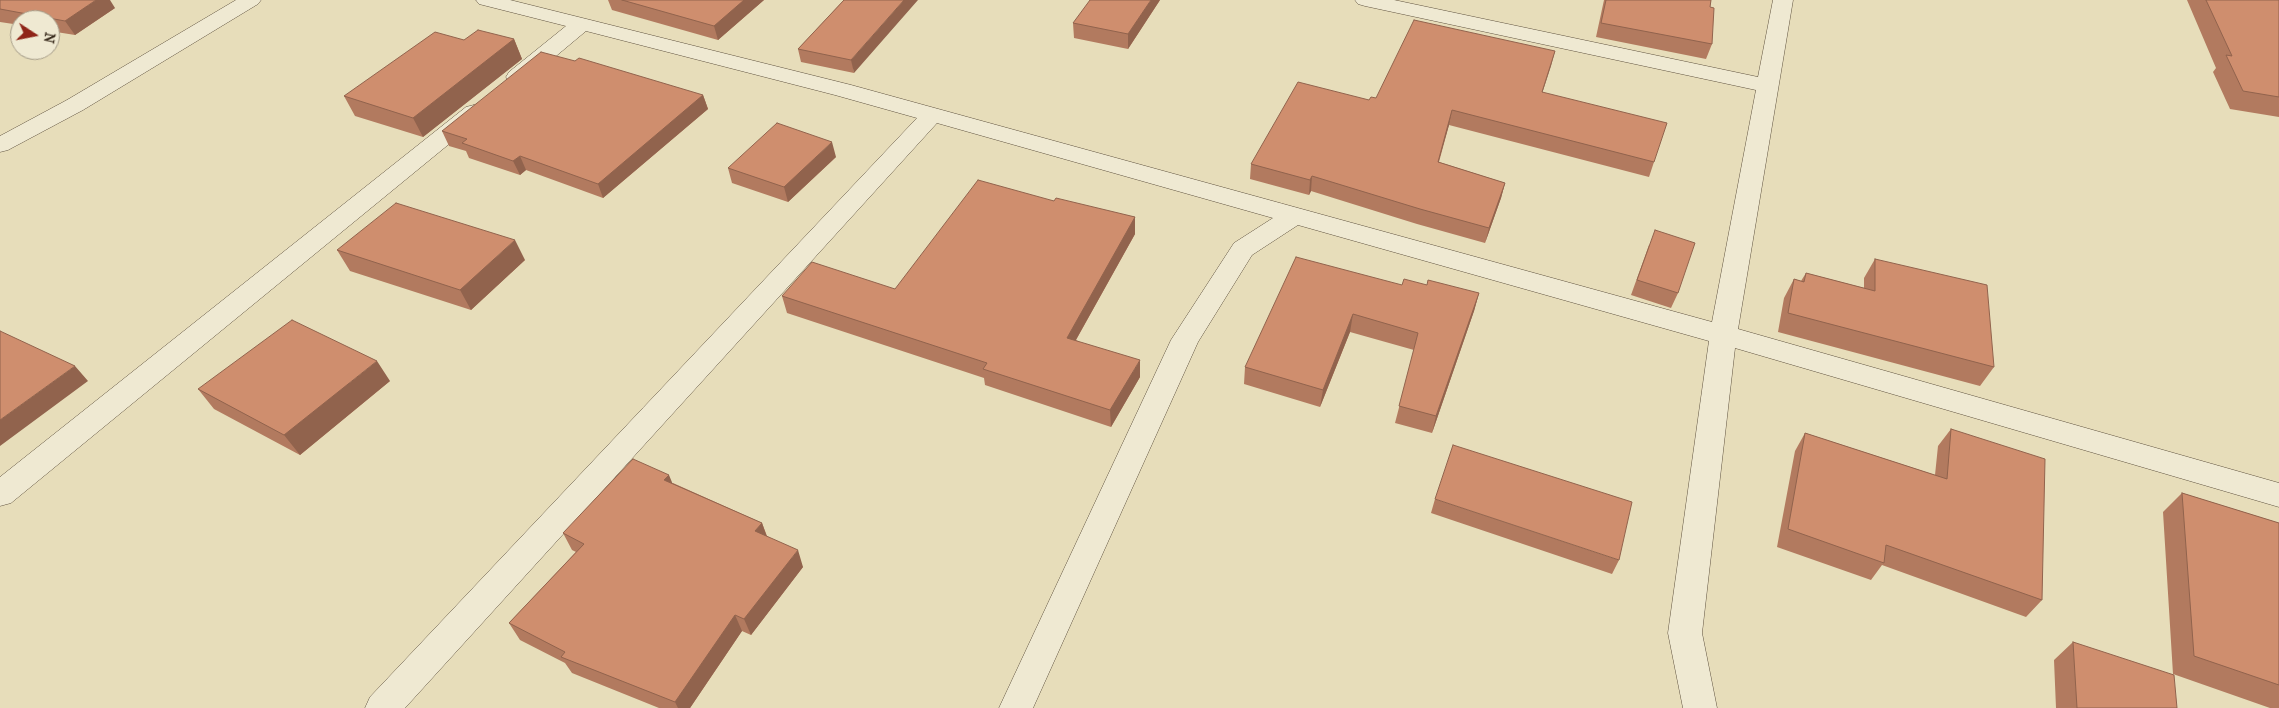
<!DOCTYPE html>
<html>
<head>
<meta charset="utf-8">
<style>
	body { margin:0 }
	#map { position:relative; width:2279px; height:708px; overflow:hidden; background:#e7ddba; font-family:"IM FELL French Canon",serif }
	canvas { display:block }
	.north { position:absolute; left:10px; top:10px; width:50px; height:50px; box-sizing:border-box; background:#efe9d2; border:1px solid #a49b87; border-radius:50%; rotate:101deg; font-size:14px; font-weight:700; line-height:20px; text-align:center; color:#332517 }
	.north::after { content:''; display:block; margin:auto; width:18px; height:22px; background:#8f2418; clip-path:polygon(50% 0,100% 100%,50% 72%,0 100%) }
</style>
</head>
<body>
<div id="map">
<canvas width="2279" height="708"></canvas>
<div class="north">N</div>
</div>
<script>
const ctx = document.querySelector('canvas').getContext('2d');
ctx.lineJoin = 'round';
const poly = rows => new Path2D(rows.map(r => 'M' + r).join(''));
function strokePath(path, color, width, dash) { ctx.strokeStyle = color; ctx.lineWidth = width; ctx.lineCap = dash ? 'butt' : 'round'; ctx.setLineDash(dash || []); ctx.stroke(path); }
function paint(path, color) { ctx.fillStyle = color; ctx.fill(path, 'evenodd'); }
const street = poly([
	[236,0,261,0,258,4,83,110,8,150,0,152,0,136,67,100,236,0],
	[476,0,510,0,851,85,1712,322,1756,90,1365,6,1358,4,1355,0,1394,0,1758,77,1773,0,1793,0,1738,329,2279,483,2279,507,1735,348,1702,633,1717,708,1683,708,1668,633,1709,341,1298,225,1252,255,1198,342,1033,708,999,708,1171,340,1234,243,1273,218,937,123,405,708,365,708,370,697,917,118,835,95,586,31,525,82,517,84,509,82,506,77,509,72,566,26,479,4,476,0],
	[474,105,482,107,485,112,482,117,11,503,0,506,0,477,466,107,474,105]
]);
const wall = poly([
	[0,0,115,8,75,35,50,31,50,20,20,20,20,25,0,22],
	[608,0,764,0,718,40,612,10],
	[844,0,854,73,801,62,798,49],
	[1160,0,1128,49,1074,38,1073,23],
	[1604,0,1711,0,1710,7,1712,44,1706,59,1596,37],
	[2187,0,2279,0,2279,117,2230,109,2213,72,2216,68],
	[514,39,522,59,423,137,355,116,344,96,464,40],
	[1555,51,1542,92,1654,162,1649,177,1449,125,1439,162,1505,183,1501,198,1485,243,1417,224,1311,191,1309,195,1250,179,1251,164,1376,98],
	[703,95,708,109,603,198,526,170,520,175,469,158,466,151,449,146,442,131],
	[836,157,788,202,732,183,728,168],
	[1054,201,1135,217,1135,234,1076,340,1140,377,1111,427,985,385,984,378,787,313,782,296,895,289],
	[1649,245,1678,293,1671,308,1631,295],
	[337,250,525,260,471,310,350,271],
	[1875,259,1994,367,1980,386,1778,332,1784,298,1794,279,1801,281,1806,273,1864,288,1864,278],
	[1402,285,1427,285,1479,293,1474,311,1432,433,1395,423,1414,350,1350,332,1320,407,1244,384,1245,367],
	[390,381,300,455,214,409,198,389],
	[1951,429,2042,600,2026,617,1882,565,1871,580,1777,547,1795,451,1805,433,1935,475,1938,446],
	[673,483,762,523,767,536,803,567,751,635,742,631,690,708,659,708,572,673,565,663,520,640,509,623,576,552,572,550,563,533],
	[2182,493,2279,523,2279,708,2270,708,2173,674,2163,512],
	[1435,499,1619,560,1612,574,1431,513],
	[2073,642,2177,708,2056,708,2054,660]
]);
const shadedWall = poly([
	[96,0,110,0,115,8,75,35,65,21],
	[744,0,764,0,718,40,714,26],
	[904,0,918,0,854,73,851,60],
	[1151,0,1160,0,1128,49,1128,34],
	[514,39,522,59,423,137,413,118],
	[1555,51,1551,66,1538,106,1542,92],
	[703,95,708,109,603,198,598,184],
	[1452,110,1449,125,1434,177,1438,162],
	[832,142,836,157,788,202,784,187],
	[520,156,526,170,520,175,513,161],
	[1312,176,1311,191,1309,195,1310,180],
	[1505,183,1501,198,1485,243,1489,228],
	[1135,217,1135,234,1068,354,1067,338],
	[515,240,525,260,471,310,460,290],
	[1479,293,1474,311,1432,433,1436,416],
	[1353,314,1350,332,1320,407,1323,390],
	[1140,360,1140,377,1111,427,1110,410],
	[377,361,390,381,300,455,284,435],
	[75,366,88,381,0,446,0,420],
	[669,475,676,492,664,480],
	[762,523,768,540,755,531],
	[798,550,803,567,751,635,744,619],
	[735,615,742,631,690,708,678,708,675,702]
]);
const building = poly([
	[0,0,96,0,65,21,0,9,0,0],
	[622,0,744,0,714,26,622,0],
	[844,0,904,0,851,60,798,49,844,0],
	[1090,0,1151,0,1128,34,1073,23,1090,0],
	[1606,0,1711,0,1710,7,1714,8,1712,44,1601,23,1606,0],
	[2206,0,2279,0,2279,97,2243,91,2226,55,2232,56,2206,0],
	[1414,20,1555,51,1542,92,1667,123,1654,162,1452,110,1438,162,1505,183,1489,228,1420,209,1312,176,1310,180,1251,164,1298,82,1369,100,1371,97,1376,98,1414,20],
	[478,30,514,39,413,118,344,96,435,32,464,40,478,30],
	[541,52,575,61,579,58,703,95,598,184,520,156,513,161,462,143,467,139,442,131,541,52],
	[777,123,832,142,784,187,728,168,777,123],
	[978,180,1054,201,1056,198,1135,217,1067,338,1140,360,1110,410,983,369,987,363,782,296,812,262,895,289,978,180],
	[396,203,515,240,460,290,337,250,396,203],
	[1655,230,1695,243,1678,293,1637,280,1655,230],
	[1296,257,1402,285,1404,279,1427,285,1428,280,1479,293,1436,416,1399,406,1418,333,1353,314,1323,390,1245,367,1296,257],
	[1875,259,1987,285,1994,367,1788,313,1794,279,1804,282,1806,273,1875,291,1875,259],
	[292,320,377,361,284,435,198,389,292,320],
	[0,331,75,366,0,420,0,331],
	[1951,429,2045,459,2042,600,1886,545,1884,563,1788,529,1805,433,1947,479,1951,429],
	[1453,445,1632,502,1619,560,1435,499,1453,445],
	[633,459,669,475,664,480,762,523,755,531,798,550,744,619,735,615,675,702,561,657,565,652,509,623,584,544,563,533,633,459],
	[2182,493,2279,523,2279,685,2194,656,2182,493],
	[2073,642,2174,675,2177,708,2077,708,2073,642]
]);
strokePath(street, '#605340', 1);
paint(street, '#efe9d2');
paint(wall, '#b27a5f');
paint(shadedWall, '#91634d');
paint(building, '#cf8e6e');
strokePath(building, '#91634d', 1);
</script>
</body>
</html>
